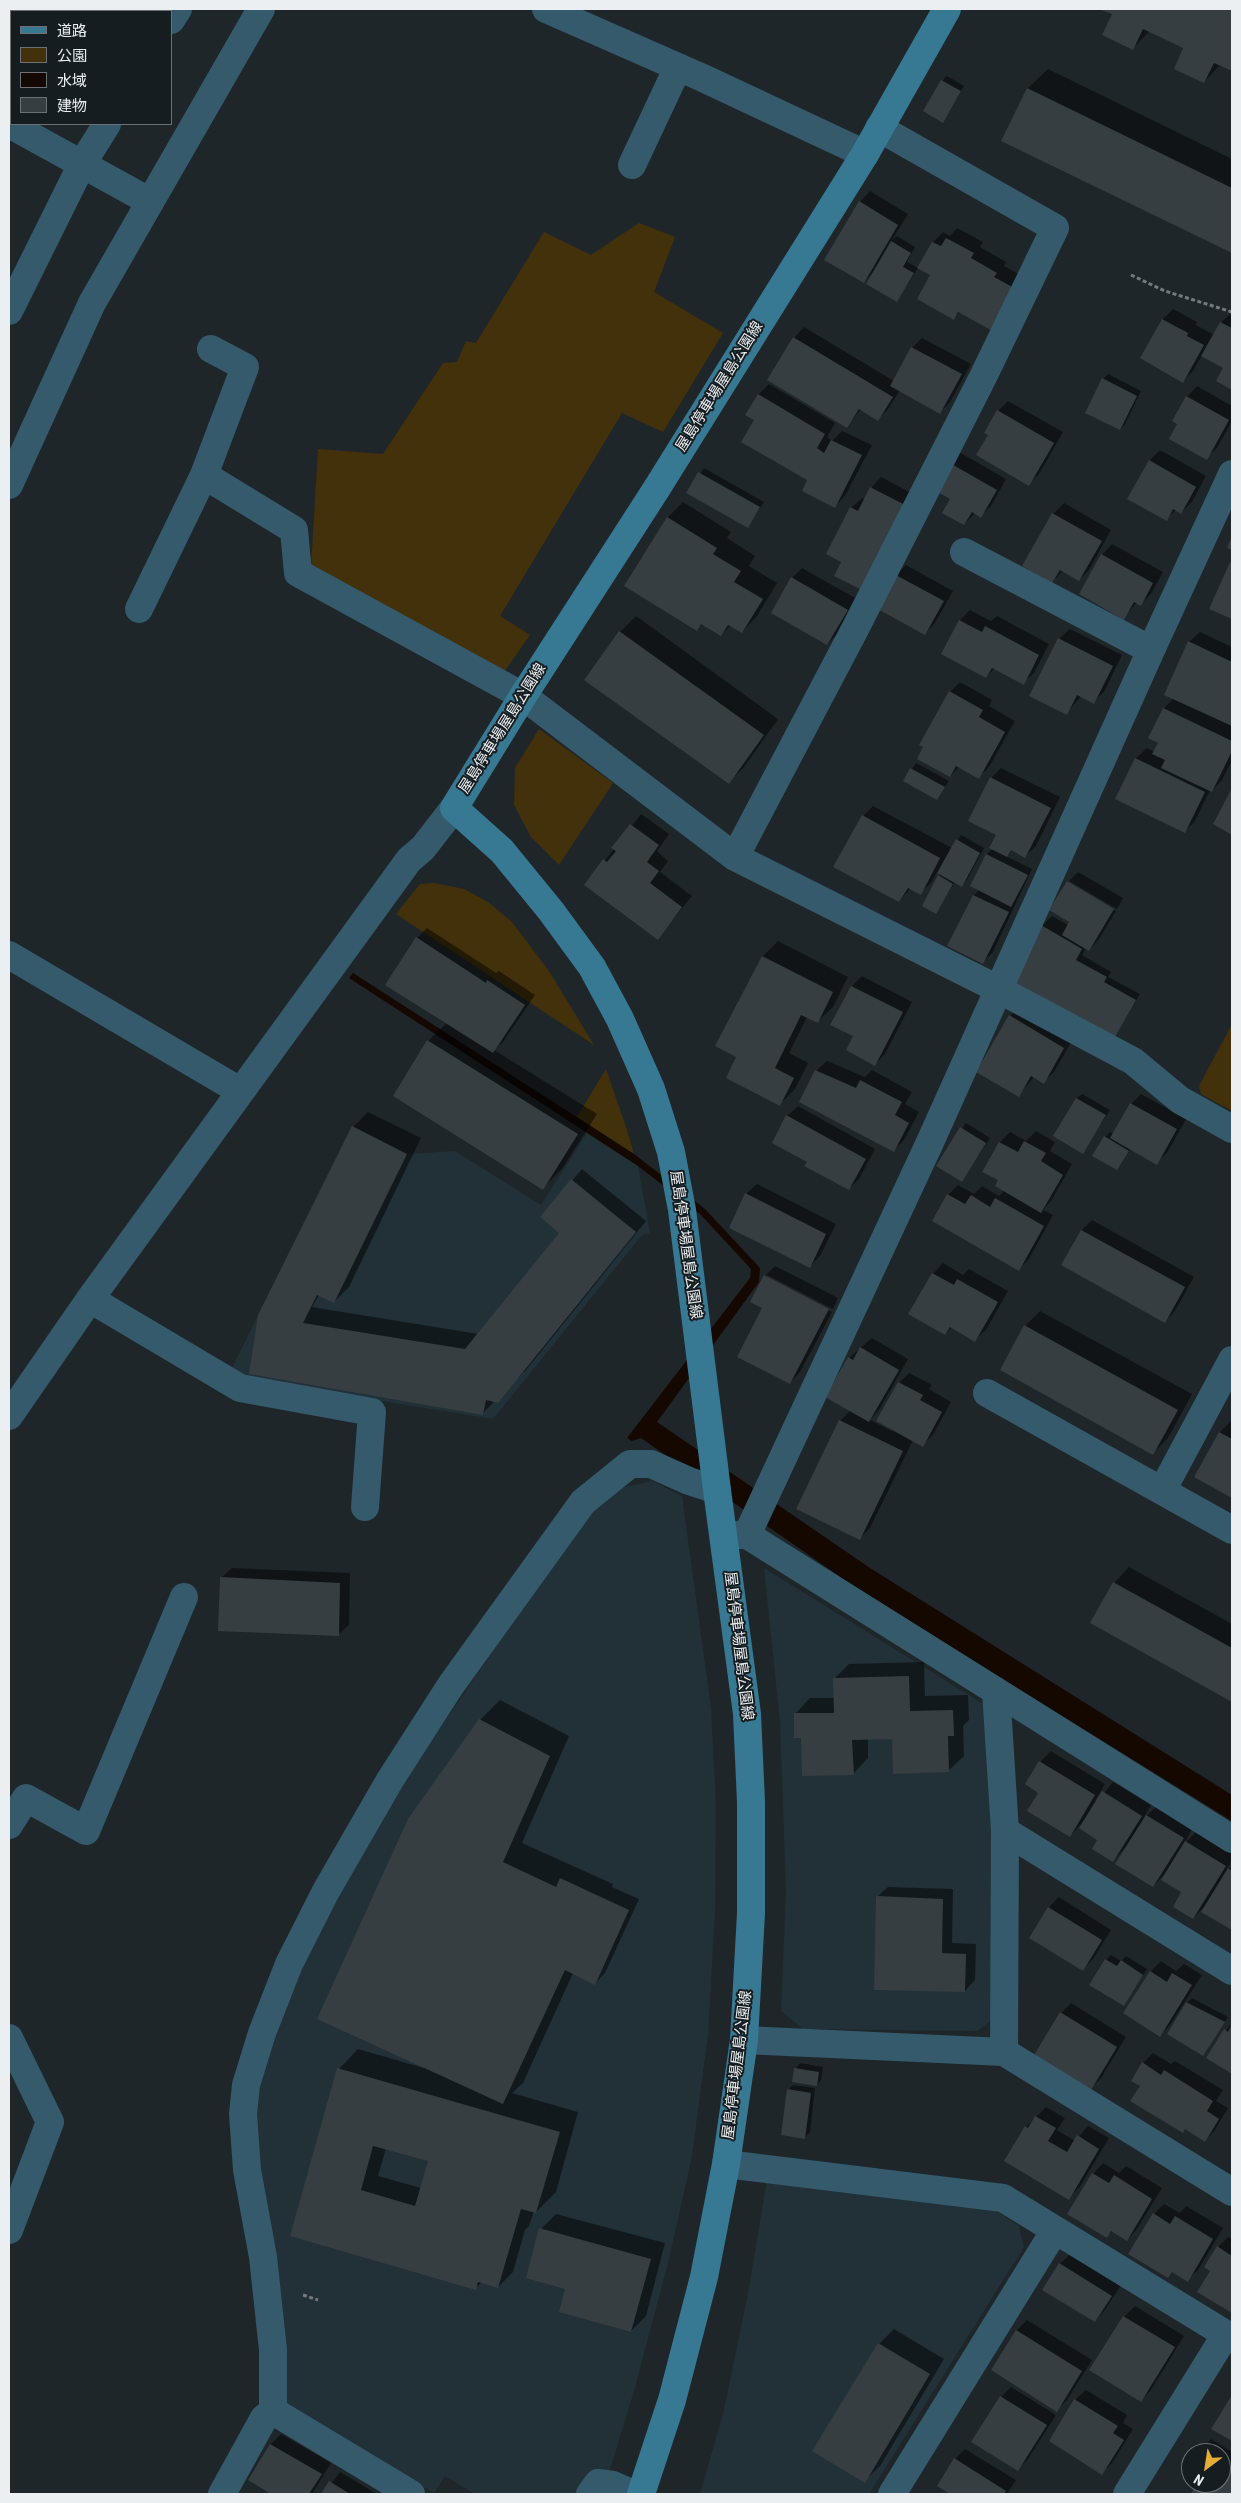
<!DOCTYPE html>
<html>
<head>
<meta charset="utf-8">
<style>
	body { margin:0 }
	#map { position:relative; width:1241px; height:2503px; overflow:hidden; background:#1f262a; font-family:"Roboto Condensed","Noto Sans JP",sans-serif }
	canvas { display:block }
	.frame { position:absolute; inset:0; border:10px solid #ebeff2; pointer-events:none }
	.legend { position:absolute; left:10px; top:10px; width:162px; height:115px; box-sizing:border-box; background:#161d20; border:1px solid #6b7174; margin:0; padding:6px 9px; list-style:none; font-size:15px; color:#ebeff2 }
	.legend li { display:flex; align-items:center; gap:10px; height:25px }
	.legend b { width:25px; border:1px solid #6b7174 }
	.north { position:absolute; left:1181px; top:2443px; width:50px; height:50px; box-sizing:border-box; background:#161d20; border:1px solid #6b7174; border-radius:50%; rotate:211deg; font-size:14px; font-weight:700; line-height:20px; text-align:center; color:#ebeff2 }
	.north::after { content:''; display:block; margin:auto; width:18px; height:22px; background:#e5ad36; clip-path:polygon(50% 0,100% 100%,50% 72%,0 100%) }
</style>
</head>
<body>
<div id="map">
<canvas width="1241" height="2503"></canvas>
<div class="frame"></div>
<ul class="legend">
<li><b style="height:6px;background:#377893"></b>道路</li>
<li><b style="height:14px;background:#43310b"></b>公園</li>
<li><b style="height:14px;background:#140800"></b>水域</li>
<li><b style="height:14px;background:#373e42"></b>建物</li>
</ul>
<div class="north">N</div>
</div>
<script>
const ctx = document.querySelector('canvas').getContext('2d');
ctx.lineJoin = 'round';
function paint(path, color) { ctx.fillStyle = color; ctx.fill(path, 'evenodd'); }
const poly = rows => new Path2D(rows.map(r => 'M' + r).join(''));
function strokePath(path, color, width, dash) { ctx.strokeStyle = color; ctx.lineWidth = width; ctx.lineCap = dash ? 'butt' : 'round'; ctx.setLineDash(dash || []); ctx.stroke(path); }
function label(font, color, halo, rows, align = 'center') {
  ctx.font = font + ' "Roboto Condensed","Noto Sans JP",sans-serif'; ctx.lineWidth = 4; ctx.setLineDash([]); ctx.textBaseline = 'middle'; ctx.strokeStyle = halo; ctx.fillStyle = color; for (const [text, x, y, turn = 0] of rows) {
    ctx.save(); ctx.translate(x, y); ctx.rotate((+turn || 0) * Math.PI / 180); ctx.textAlign = isNaN(turn) ? turn : align; if (halo) ctx.strokeText(text, 0, 0); ctx.fillText(text, 0, 0); ctx.restore();
  }
}
const built = poly([
	[352,1126,407,1154,455,1151,541,1205,587,1133,638,1166,650,1233,642,1235,493,1419,228,1376],
	[652,1481,682,1496,711,1708,716,1805,715,1910,708,2035,692,2156,669,2259,634,2391,608,2476,582,2494,475,2494,445,2476,434,2493,282,2403,255,2167,255,2089,299,1968,400,1786,587,1515,624,1487],
	[764,1568,990,1708,997,2016,977,2031,803,2029,781,2011,786,1892,780,1722],
	[767,2179,992,2208,1019,2226,1024,2247,869,2494,700,2494,724,2410,748,2293]
]);
const green = poly([
	[639,223,675,237,654,292,723,333,663,432,622,413,500,616,530,635,504,672,311,567,318,449,383,454,443,363,457,362,466,341,476,343,544,232,591,255],
	[539,729,613,783,559,865,531,837,514,805,515,768],
	[434,883,464,889,488,902,512,922,549,971,594,1045,396,914,420,884],
	[1232,1024,1232,1111,1201,1094,1199,1086],
	[606,1069,627,1130,634,1154,577,1117]
]);
const water = poly([
	[353,973,634,1154,705,1209,760,1268,759,1282,657,1422,870,1568,1232,1795,1232,1821,859,1590,641,1438,632,1441,627,1438,750,1278,751,1269,700,1214,638,1166,349,978]
]);
const shadow = poly([
	[1103,9,1232,9,1232,70,1221,64,1204,82,1185,47,1150,31,1133,48,1113,14],
	[1048,69,1232,159,1232,252,1003,141,1028,88],
	[947,76,964,86,943,121,942,81],
	[870,191,908,214,892,240,897,236,915,247,907,262,918,268,897,301,873,272,864,282,860,202],
	[957,228,983,242,980,247,1006,262,1004,266,1024,277,1001,318,960,312,954,318,932,274,933,242,943,232,950,236],
	[1173,309,1197,322,1196,325,1214,335,1221,322,1232,313,1232,388,1218,381,1224,367,1202,355,1193,371,1183,381,1142,358,1163,319],
	[804,327,894,381,912,348,922,338,971,364,950,402,940,412,900,390,888,409,878,419,861,409,847,426,769,379,794,338],
	[1108,374,1141,391,1125,424,1120,429,1103,379],
	[769,384,835,423,827,437,832,441,842,431,872,445,845,496,835,506,756,420,747,414,759,394],
	[1197,386,1232,406,1232,421,1217,448,1206,458,1179,424,1187,397],
	[1008,401,1063,432,1039,474,1029,484,998,411],
	[1160,450,1206,476,1192,502,1181,512,1177,509,1166,519,1150,460],
	[959,452,1006,479,991,506,981,516,975,513,964,524,951,499,934,489],
	[704,468,764,502,748,526,688,493],
	[881,477,915,495,843,562,851,508,862,498,865,499,871,488],
	[683,502,731,532,727,538,755,556,749,566,777,583,757,616,742,632,731,625,721,635,702,623,697,629,626,586,668,517],
	[1064,503,1111,530,1089,570,1079,580,1063,570,1052,582,1023,565,1053,514],
	[1112,544,1163,572,1151,594,1141,604,1137,602,1124,618,1081,594,1102,555],
	[1232,562,1232,618,1211,608],
	[906,565,953,591,935,623,925,633,895,575],
	[802,568,857,599,837,634,827,644,792,578],
	[970,610,991,621,997,616,1049,644,1034,673,1023,683,995,668,986,677,960,620],
	[636,616,778,719,744,767,729,782,586,679,620,632],
	[1070,629,1122,655,1104,692,1093,702,1081,696,1067,713,1059,639],
	[1200,632,1232,647,1232,760,1222,780,1212,791,1210,790,1195,821,1184,832,1117,798,1136,758,1147,748,1155,752,1159,742,1150,738,1164,708,1174,698,1189,642],
	[960,682,992,700,989,706,1015,721,989,767,979,777,960,766,950,776,950,692],
	[916,763,949,781,937,798,905,780],
	[1001,768,1060,797,1036,846,1025,856,1012,850,1006,856,1032,869,993,952,983,962,949,945,974,895,979,890,971,886,987,854,993,848,998,835,991,778],
	[873,806,952,848,961,835,984,848,967,880,962,885,955,882,936,912,939,876,941,874,937,872,931,883,920,893,911,888,899,901,863,816],
	[641,814,669,834,657,851,668,861,660,872,692,896,658,938,586,885],
	[1078,872,1123,898,1117,909,1069,881],
	[1069,881,1069,884,1116,911,1099,939,1089,950,1086,948,1082,955,1111,972,1108,977,1140,994,1115,1035,1042,926,1052,916,1068,925,1070,921,1068,882],
	[427,928,490,969,496,973,499,971,535,995,503,1042,494,1050,597,1114,562,1169,543,1188,428,1041,446,1024,387,984,417,938],
	[778,941,848,977,833,1007,817,1022,807,1017,789,1053,808,1063,795,1089,780,1104,738,1056,717,1046,763,956],
	[862,976,912,1002,885,1054,875,1064,855,1036,852,986],
	[1021,1006,1074,1037,1054,1072,1043,1082,1034,1077,1019,1095,1010,1016],
	[827,1061,865,1077,872,1070,912,1092,905,1104,919,1112,904,1140,893,1151,816,1071],
	[1082,1094,1110,1110,1083,1152,1077,1098],
	[1141,1094,1186,1119,1167,1153,1156,1163,1131,1149,1117,1168,1105,1137,1110,1132,1114,1134,1131,1104],
	[798,1106,875,1149,859,1179,849,1189,808,1161,787,1116],
	[368,1112,421,1138,349,1287,334,1302,319,1295,312,1307,478,1334,561,1233,541,1217,582,1169,646,1221,526,1370,482,1414,250,1373,353,1127],
	[966,1123,990,1138,962,1181,937,1165],
	[1036,1131,1055,1142,1050,1151,1072,1164,1051,1201,1043,1210,1053,1215,1029,1259,1019,1269,948,1195,958,1185,974,1194,982,1186,999,1196,1005,1190,999,1180,984,1171,1000,1142,1010,1132,1026,1141],
	[757,1184,836,1224,820,1256,810,1266,746,1194],
	[1092,1220,1194,1277,1175,1311,1165,1321,1063,1265,1082,1230],
	[943,1263,963,1275,969,1269,1008,1291,986,1330,975,1340,952,1327,945,1334,933,1274],
	[775,1266,838,1298,833,1309,767,1275,767,1278,832,1312,800,1372,790,1383,764,1308,765,1276],
	[1040,1311,1192,1394,1168,1438,1153,1453,1025,1326],
	[872,1338,908,1359,879,1410,870,1420,892,1431,899,1383,909,1373,932,1385,929,1389,951,1402,933,1435,922,1445,913,1440,870,1528,860,1538,840,1421,851,1410,849,1358],
	[1232,1420,1232,1497,1196,1477,1220,1432],
	[1129,1567,1232,1624,1232,1700,1091,1623,1114,1583],
	[232,1568,350,1573,349,1625,338,1635,221,1578],
	[924,1662,925,1696,968,1695,969,1720,963,1726,964,1756,948,1771,893,1738,868,1738,868,1758,853,1774,802,1736,795,1714,810,1698,835,1698,834,1679,849,1664],
	[500,1700,569,1736,522,1843,613,1884,612,1887,639,1899,605,1973,595,1983,573,1973,523,2083,512,2093,578,2112,556,2192,536,2212,534,2211,529,2226,525,2230,513,2272,498,2287,482,2282,476,2288,291,2235,339,2069,358,2049,424,2068,480,1720],
	[386,2148,429,2160,421,2188,378,2176],
	[1051,1751,1105,1784,1095,1801,1097,1802,1113,1782,1151,1805,1143,1819,1157,1806,1193,1827,1184,1844,1196,1832,1232,1853,1232,1861,1226,1870,1232,1866,1232,1929,1203,1911,1205,1906,1193,1918,1183,1892,1165,1874,1153,1886,1125,1848,1113,1861,1099,1840,1083,1822,1070,1836,1040,1792,1026,1784,1040,1762],
	[888,1887,953,1889,952,1943,976,1944,975,1980,965,1991,877,1897],
	[1059,1897,1111,1930,1093,1959,1083,1969,1048,1908],
	[1111,1955,1121,1961,1126,1956,1147,1969,1124,2005,1106,1960],
	[1161,1961,1176,1971,1184,1964,1202,1975,1170,2025,1160,2035,1151,1971],
	[1192,1998,1228,2017,1202,2054,1187,2003],
	[1071,2003,1126,2037,1101,2078,1091,2088,1061,2013],
	[1230,2025,1232,2027,1232,2073,1208,2058],
	[1153,2053,1171,2064,1175,2061,1223,2090,1216,2101,1228,2108,1215,2130,1205,2141,1186,2128,1182,2132,1141,2085,1143,2063],
	[800,2063,823,2067,821,2080,816,2085,796,2068],
	[793,2085,815,2088,810,2132,805,2137,788,2090],
	[1046,2107,1065,2118,1057,2130,1075,2141,1088,2126,1109,2138,1079,2188,1068,2198,1026,2127],
	[1103,2163,1119,2173,1126,2166,1162,2188,1137,2229,1127,2240,1112,2231,1107,2236,1093,2174],
	[1164,2204,1180,2213,1186,2206,1223,2228,1198,2270,1187,2280,1173,2271,1168,2277,1154,2214],
	[556,2214,665,2243,646,2316,631,2331,567,2288,541,2229],
	[1228,2237,1232,2239,1232,2312,1199,2291,1212,2271,1218,2247],
	[1070,2254,1121,2285,1105,2310,1095,2321,1060,2264],
	[1135,2306,1184,2336,1151,2390,1141,2400,1091,2370,1124,2317],
	[1027,2320,1092,2360,1067,2400,1057,2410,1017,2330],
	[894,2329,944,2359,880,2466,864,2481,879,2344],
	[1011,2387,1056,2415,1028,2459,1018,2469,1001,2397],
	[1086,2390,1127,2415,1123,2423,1133,2429,1112,2463,1102,2473,1075,2400],
	[281,2434,331,2463,312,2494,274,2494,249,2480,271,2444],
	[1211,2439,1232,2452,1232,2494,1192,2494,1198,2483,1221,2483,1221,2453,1199,2453],
	[965,2449,1016,2480,1007,2494,953,2494,939,2486,955,2459],
	[340,2472,377,2494,323,2494]
]);
const building = poly([
	[1099,9,1229,9,1232,10,1232,71,1214,63,1204,83,1174,69,1183,48,1143,29,1133,50,1102,35,1112,14],
	[941,80,961,91,943,123,923,111],
	[1027,88,1232,188,1232,253,1001,141],
	[859,201,898,225,864,283,824,260],
	[946,238,974,253,971,258,997,273,994,277,1014,288,991,330,958,312,954,320,917,299,930,275,917,268,932,242,941,246],
	[891,241,911,253,903,267,914,273,897,302,866,284],
	[1162,319,1188,333,1187,336,1204,345,1183,383,1140,358],
	[1220,322,1232,328,1232,390,1216,381,1223,368,1201,356],
	[793,337,893,397,878,421,859,409,847,428,767,380],
	[911,347,962,374,940,414,890,386],
	[1102,378,1137,396,1120,430,1085,413],
	[758,394,825,434,817,448,824,453,831,440,862,455,835,508,802,491,807,480,741,442,754,420,745,415],
	[1186,396,1229,420,1207,460,1169,439,1177,424,1172,421],
	[997,410,1054,443,1029,486,976,455,988,435,984,433],
	[1149,460,1196,487,1181,514,1173,509,1167,521,1127,499],
	[948,462,997,490,981,518,972,512,964,525,942,513,950,499,932,489],
	[698,472,760,507,748,528,686,493],
	[870,487,905,505,862,590,834,576,841,562,826,554,850,507,858,511],
	[1052,513,1102,541,1079,581,1060,570,1052,583,1022,566],
	[667,517,717,548,713,554,741,571,734,582,763,599,742,633,728,625,721,636,701,624,697,631,624,586],
	[1232,536,1232,550,1227,548],
	[1101,554,1153,583,1141,606,1134,602,1124,620,1079,594],
	[1230,562,1232,563,1232,619,1209,609],
	[894,574,944,601,925,635,876,608],
	[791,577,848,610,827,645,771,613],
	[959,620,982,632,985,626,1039,655,1024,685,992,668,986,678,941,654],
	[619,631,764,735,729,784,584,680],
	[1058,638,1113,666,1094,704,1077,695,1067,715,1029,696],
	[1188,641,1232,662,1232,726,1164,695],
	[949,691,983,710,979,717,1005,732,979,779,956,766,950,777,917,759,923,747,919,745],
	[1163,708,1232,741,1232,751,1212,792,1161,768,1165,760,1152,754,1158,743,1148,738],
	[1135,758,1205,792,1185,833,1115,799],
	[910,768,945,787,937,800,903,781],
	[990,777,1051,808,1025,858,1011,850,1007,857,989,848,996,835,968,821],
	[1232,788,1232,835,1213,824],
	[862,815,940,858,921,895,908,888,899,902,833,867],
	[630,824,659,845,647,862,659,871,650,883,682,907,658,940,584,885,603,859,607,862,616,851,611,848],
	[956,839,980,853,962,887,937,873],
	[986,854,1028,875,1011,907,970,886],
	[938,875,953,884,936,914,922,906],
	[1067,881,1114,909,1089,951,1062,935,1069,922,1049,910],
	[973,895,1009,912,983,964,947,946],
	[1041,925,1082,949,1076,960,1107,977,1104,982,1136,1000,1115,1037,1013,983],
	[416,937,480,979,486,983,487,980,525,1005,493,1053,385,985],
	[762,956,833,992,818,1023,801,1015,775,1068,794,1078,780,1106,726,1078,736,1057,715,1046],
	[851,986,903,1012,875,1066,846,1050,853,1036,830,1025],
	[1009,1015,1064,1048,1044,1084,1031,1076,1019,1097,976,1072],
	[427,1040,578,1134,543,1190,393,1096],
	[815,1070,856,1088,860,1080,902,1102,895,1115,909,1123,894,1152,799,1102],
	[1076,1098,1106,1115,1083,1154,1053,1136],
	[1130,1103,1177,1129,1157,1165,1110,1138],
	[786,1115,866,1159,849,1190,804,1166,807,1162,772,1143],
	[352,1126,407,1154,334,1303,317,1295,303,1323,465,1349,559,1233,540,1217,571,1179,636,1232,498,1403,486,1400,483,1415,249,1374,258,1315],
	[960,1127,986,1143,962,1182,936,1166],
	[1104,1136,1129,1151,1117,1170,1092,1156],
	[1024,1141,1046,1153,1041,1161,1063,1175,1041,1213,995,1186,998,1180,982,1172,999,1142,1018,1152],
	[745,1193,826,1234,810,1268,729,1228],
	[947,1194,965,1204,971,1195,990,1207,995,1198,1044,1226,1019,1271,932,1221],
	[1081,1230,1185,1287,1165,1323,1061,1265],
	[932,1273,954,1285,957,1279,998,1302,975,1342,950,1327,945,1335,908,1314],
	[764,1275,829,1309,790,1384,737,1357,762,1308,750,1302],
	[1024,1325,1178,1410,1153,1455,1000,1370],
	[860,1347,899,1370,869,1422,825,1397,848,1357,853,1360],
	[898,1382,923,1395,920,1400,942,1412,923,1447,876,1421],
	[839,1420,903,1451,860,1540,796,1509],
	[1219,1432,1232,1439,1232,1498,1194,1477],
	[220,1577,340,1583,339,1636,218,1631],
	[1113,1582,1232,1648,1232,1702,1090,1623],
	[909,1676,910,1711,953,1710,954,1736,948,1736,949,1772,893,1774,892,1739,852,1740,854,1775,802,1776,801,1738,794,1738,794,1713,834,1713,833,1678],
	[479,1719,550,1756,503,1862,556,1887,560,1878,629,1910,595,1985,565,1970,503,2104,317,2019,408,1819],
	[1039,1761,1095,1795,1070,1837,1027,1811,1038,1793,1025,1784],
	[1102,1791,1142,1816,1113,1862,1092,1849,1097,1840,1079,1828],
	[1146,1815,1184,1838,1153,1887,1115,1864],
	[1185,1841,1226,1866,1193,1919,1173,1907,1181,1892,1161,1880],
	[1228,1868,1232,1871,1232,1930,1201,1912],
	[876,1896,943,1899,942,1953,966,1954,965,1992,874,1990],
	[1048,1907,1102,1940,1083,1971,1029,1938],
	[1105,1959,1117,1966,1121,1960,1143,1975,1124,2006,1089,1985],
	[1150,1971,1167,1982,1172,1973,1192,1985,1160,2037,1123,2013],
	[1186,2002,1225,2022,1203,2056,1167,2034],
	[1060,2012,1117,2047,1091,2090,1034,2055],
	[1231,2026,1232,2027,1232,2074,1206,2058,1224,2029,1228,2032],
	[1142,2062,1161,2075,1164,2070,1213,2101,1207,2111,1219,2119,1205,2142,1185,2129,1183,2133,1130,2101,1140,2086,1131,2081],
	[337,2068,560,2132,536,2213,521,2209,498,2288,478,2282,476,2290,290,2236],
	[373,2146,428,2161,415,2206,361,2190],
	[794,2068,819,2072,817,2086,792,2082],
	[787,2089,811,2093,805,2139,781,2135],
	[1035,2116,1056,2128,1048,2141,1067,2152,1077,2135,1099,2149,1069,2200,1004,2161,1025,2126,1028,2128],
	[1092,2173,1109,2183,1114,2175,1152,2199,1127,2241,1111,2231,1107,2238,1067,2214],
	[1153,2213,1170,2224,1175,2216,1213,2239,1188,2282,1172,2272,1168,2278,1128,2254],
	[539,2228,651,2259,631,2332,559,2312,565,2289,526,2278],
	[1217,2246,1232,2256,1232,2313,1197,2292,1210,2271,1204,2267],
	[1059,2263,1112,2296,1095,2322,1042,2290],
	[1123,2316,1175,2347,1141,2402,1089,2370],
	[1016,2330,1082,2371,1057,2412,991,2370],
	[878,2343,930,2374,865,2483,812,2451],
	[1232,2395,1232,2441,1211,2429],
	[1000,2396,1047,2425,1018,2471,971,2442],
	[1074,2399,1118,2426,1113,2433,1124,2440,1102,2475,1049,2441],
	[270,2444,322,2474,309,2494,271,2494,248,2480],
	[1200,2448,1208,2453,1197,2453],
	[954,2458,1006,2491,1004,2494,950,2494,937,2486],
	[1221,2461,1232,2468,1232,2494,1191,2494,1197,2483,1221,2483],
	[329,2481,350,2494,321,2494]
]);
const path = poly([
	[1131,275,1165,291,1232,312],
	[303,2295,318,2300]
]);
const street = poly([
	[546,9,703,78,865,154],
	[171,20,178,9],
	[9,124,149,201],
	[632,165,678,67],
	[9,311,82,164,107,124],
	[211,349,245,367,204,475,294,530,298,573,523,696,735,857,998,989,1133,1061,1180,1100,1232,1129],
	[9,485,92,303,261,9],
	[964,552,1151,650],
	[139,609,204,475],
	[735,857,855,629,983,377,1055,228,879,128],
	[9,955,240,1091],
	[90,1299,240,1388,372,1412,365,1507],
	[987,1393,1232,1530],
	[9,1416,90,1299,409,860,423,848,454,808],
	[1162,1491,1232,1360],
	[729,1535,747,1535,1232,1839],
	[747,1535,931,1140,1151,650,1232,474],
	[996,1691,1005,1831,1004,2052],
	[9,1825,26,1798,86,1831,184,1597],
	[1005,1831,1232,1971],
	[9,2038,50,2122,9,2230],
	[744,2040,1004,2052,1232,2192],
	[726,2164,1003,2198,1232,2338],
	[273,2411,273,2350,263,2257,247,2170,243,2114,246,2085,262,2033,289,1964,326,1891,390,1780,451,1685,583,1502,630,1464,651,1464,689,1481,717,1490],
	[222,2494,264,2418,273,2411,411,2494],
	[590,2494,598,2483,613,2485,634,2494],
	[892,2494,1055,2230],
	[1127,2494,1226,2334]
]);
const secondary = poly([
	[641,2494,672,2400,704,2277,726,2164,744,2040,751,1913,751,1802,747,1714,717,1490,682,1210,671,1152,651,1089,620,1019,592,967,551,911,502,851,454,808,523,696,657,488,865,154,947,9]
]);
const streetNames = [
	["屋島停車場屋島公園線",720,387,-58],
	["屋島停車場屋島公園線",503,729,-58],
	["屋島停車場屋島公園線",685,1245,82],
	["屋島停車場屋島公園線",738,1646,83],
	["屋島停車場屋島公園線",738,2065,-83]
];
paint(built, '#223037');
paint(green, '#43310b');
paint(water, '#140800');
paint(shadow, '#0007');
paint(building, '#373e42');
strokePath(path, '#757a7e', 3, [4, 2.5]);
strokePath(street, '#345a6b', 28);
strokePath(secondary, '#377893', 28);
label('15px', '#ebeff2', '#161d20', streetNames);
</script>
</body>
</html>
